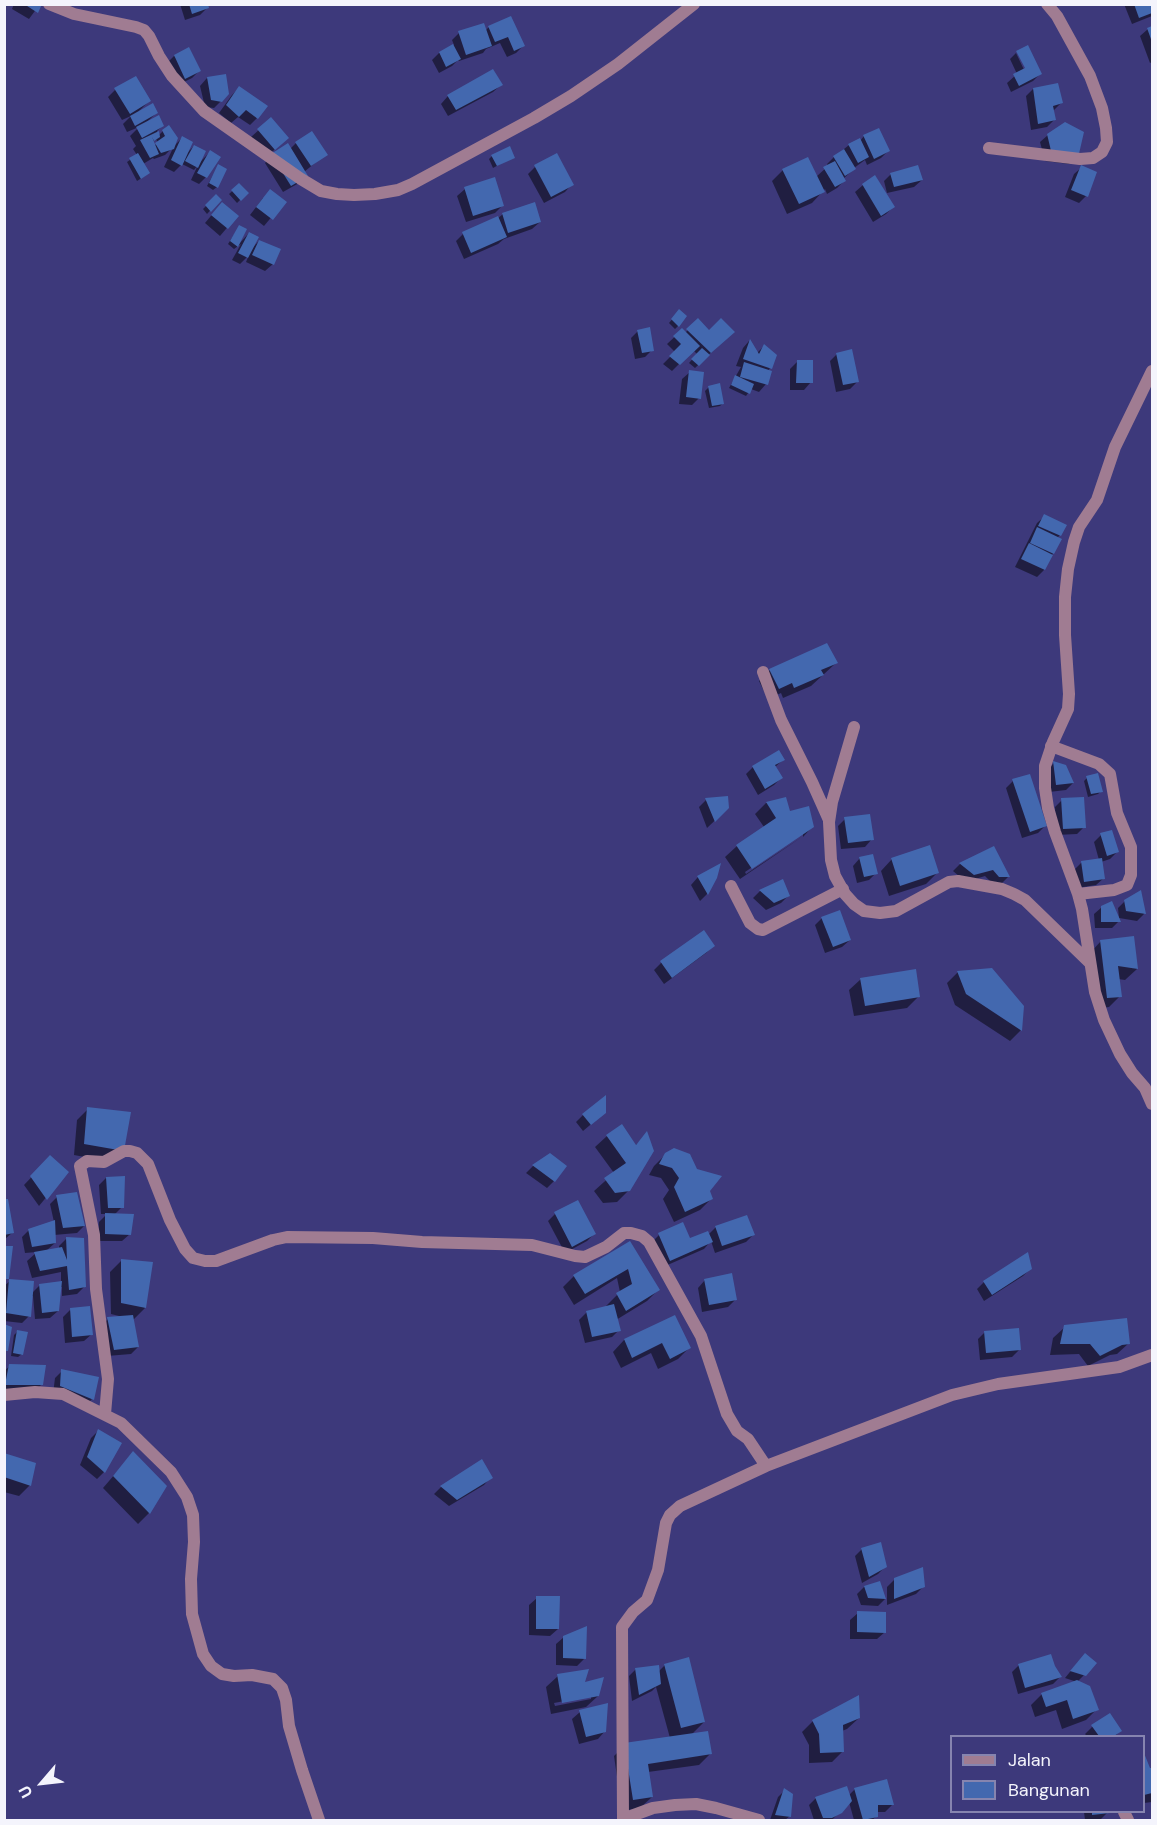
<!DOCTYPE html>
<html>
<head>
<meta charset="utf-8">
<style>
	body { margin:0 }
	#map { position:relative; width:1157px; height:1825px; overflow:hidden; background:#3d397b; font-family:"DM Sans",sans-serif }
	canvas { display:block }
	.frame { position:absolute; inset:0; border:6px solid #f4f4fc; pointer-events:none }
	.legend { position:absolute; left:950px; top:1735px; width:195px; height:78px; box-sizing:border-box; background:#3d397b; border:2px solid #8684af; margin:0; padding:8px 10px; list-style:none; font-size:18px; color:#f4f4fc }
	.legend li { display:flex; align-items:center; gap:12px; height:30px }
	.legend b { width:30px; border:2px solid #8684af }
	.north { position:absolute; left:12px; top:1753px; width:60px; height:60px; -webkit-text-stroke:4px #3d397b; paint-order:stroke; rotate:242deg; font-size:16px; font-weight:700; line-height:24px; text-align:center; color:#f4f4fc }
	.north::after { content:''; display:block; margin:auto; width:21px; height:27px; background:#f4f4fc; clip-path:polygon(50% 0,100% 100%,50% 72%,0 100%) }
</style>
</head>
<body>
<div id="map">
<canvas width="1157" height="1825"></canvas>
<div class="frame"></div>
<ul class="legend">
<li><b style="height:8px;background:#a07c92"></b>Jalan</li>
<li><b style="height:16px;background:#4368af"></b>Bangunan</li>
</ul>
<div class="north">U</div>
</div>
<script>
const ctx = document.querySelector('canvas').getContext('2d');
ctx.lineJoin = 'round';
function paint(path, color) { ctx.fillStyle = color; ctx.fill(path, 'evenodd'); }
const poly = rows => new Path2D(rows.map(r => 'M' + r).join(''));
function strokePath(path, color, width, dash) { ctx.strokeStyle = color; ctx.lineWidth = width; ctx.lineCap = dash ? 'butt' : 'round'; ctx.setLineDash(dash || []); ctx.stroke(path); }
const shadow = poly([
	[14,4,40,4,29,19,12,9],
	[180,4,206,4,207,8,200,15,185,20],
	[1124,4,1152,4,1152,16,1132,24],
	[511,18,523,46,516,53,507,57,500,43,486,49,483,53,459,61,458,60,452,66,439,73,432,60,439,53,454,45,452,40,459,33,485,31,489,27],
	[1152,27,1152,62,1150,63,1140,36,1148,29],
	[1027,47,1040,74,1033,81,1011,92,1007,83,1017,74,1010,59,1016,53,1027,76,1029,74,1019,52,1016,52],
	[174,56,199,71,192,78,178,85,167,63],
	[207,78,221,101,214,108,205,107,200,86],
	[501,85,493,92,448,116,441,104,448,96],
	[239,88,257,118,250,125,238,117,231,123,219,113,232,95],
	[1033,89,1061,103,1054,110,1054,120,1047,127,1031,130,1026,96],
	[115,90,149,101,139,111,156,113,147,122,163,125,157,131,158,136,163,131,172,148,182,138,186,154,194,146,199,163,210,152,206,177,199,184,191,180,198,165,194,170,182,164,174,172,164,167,174,146,165,155,154,159,153,158,143,164,145,176,137,181,127,162,137,155,133,149,136,146,130,136,139,127,127,132,123,124,131,116,122,120,108,97],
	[156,139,158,143,154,146,152,142],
	[271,119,280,145,267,156,251,137],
	[1048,135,1077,157,1069,164,1045,161,1040,142],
	[864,136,888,151,881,158,867,165,865,160,854,168,854,169,843,179,844,181,837,188,827,194,825,189,812,203,787,214,772,181,783,170,816,177,828,166,827,164,834,157,849,145,860,141],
	[296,143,326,154,304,172,299,183,283,192,265,163,272,155,290,149],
	[492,156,513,157,493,168,489,159],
	[218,166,217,187,213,190,207,186],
	[535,167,572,184,565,192,544,203,528,174],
	[1082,167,1086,196,1079,203,1065,197,1074,174],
	[891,174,922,180,914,187,887,193,884,181],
	[239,185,247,193,237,203,229,194],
	[863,185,893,207,886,214,873,222,855,192],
	[465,189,503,205,495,213,466,222,457,196],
	[216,196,220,200,207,214,203,209],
	[263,198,284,202,264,226,250,215],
	[215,211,237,216,220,236,205,223],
	[503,214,540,222,532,229,504,239,498,244,464,259,456,241,463,234,497,219],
	[239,227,238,245,249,233,253,247,259,241,273,264,265,271,246,262,249,255,240,264,232,260,241,244,234,249,228,244],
	[679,311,678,326,675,329,669,323],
	[698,320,710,332,725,339,695,368,689,363,697,354,693,350,672,371,663,364,675,352,667,344,682,330,685,333],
	[638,331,652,350,645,357,635,359,631,338],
	[749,341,757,353,764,346,770,368,768,371,766,384,759,392,751,389,746,396,729,388,741,367,736,366,743,348],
	[837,354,857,382,850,389,836,392,830,361],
	[798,361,811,382,804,390,790,390,790,369],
	[690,372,699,398,692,405,679,404,682,379],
	[709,387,723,403,720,406,709,408,705,391],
	[1045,516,1060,535,1057,538,1060,540,1044,570,1037,577,1015,567,1037,523],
	[836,663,811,686,783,698,781,693,768,699,759,681,770,670],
	[783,760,775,767,781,778,774,785,758,795,746,774,753,767],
	[1054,763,1073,783,1066,790,1049,792,1047,770],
	[1087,778,1101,791,1098,794,1088,797,1084,781],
	[1013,781,1045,826,1038,833,1022,838,1006,788],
	[785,798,789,812,812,827,803,837,803,833,745,872,746,874,802,837,740,879,725,857,737,846,764,827,755,814,766,803],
	[706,800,728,808,707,828,699,807],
	[1062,800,1084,827,1077,834,1056,835,1055,807],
	[845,819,872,839,865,847,841,849,838,826],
	[1101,835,1117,852,1110,859,1101,862,1104,878,1096,885,1077,888,1074,870,1081,863,1099,860,1094,842],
	[994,848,1008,877,1001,884,992,883,985,876,966,882,953,871,960,864],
	[860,858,876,873,869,880,857,883,853,866],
	[892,859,937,873,926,884,889,896,881,871],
	[698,877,715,877,707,894,700,901,691,885],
	[782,881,788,896,781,903,766,910,753,898,760,891],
	[1139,892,1144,914,1137,921,1119,918,1118,908,1125,901],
	[1102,907,1119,921,1112,928,1095,928,1094,914],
	[822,918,850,940,842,947,825,953,815,925],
	[1133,938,1137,969,1125,980,1118,979,1120,996,1109,1007,1096,1009,1090,953,1101,941],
	[713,946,706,953,664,984,654,970,661,963],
	[958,972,1021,1030,1010,1041,955,1005,947,983],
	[861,979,919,996,907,1008,854,1016,849,990],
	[88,1109,129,1114,111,1162,74,1155,77,1120],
	[583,1115,596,1120,583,1131,576,1122],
	[621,1126,635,1146,646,1134,629,1190,617,1202,603,1203,594,1191,614,1173,595,1147,607,1136],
	[666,1154,708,1191,711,1199,700,1210,674,1222,663,1199,669,1190,661,1178,649,1175,654,1166],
	[550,1155,554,1181,547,1188,526,1173,533,1166],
	[43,1165,67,1172,39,1206,24,1185],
	[106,1178,122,1207,114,1215,130,1234,122,1241,98,1241,99,1222,107,1214,101,1214,99,1185],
	[57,1197,84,1226,77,1233,54,1235,55,1243,46,1251,59,1249,59,1246,66,1239,84,1287,77,1294,62,1296,62,1287,60,1287,58,1311,50,1318,35,1319,33,1296,31,1296,29,1316,22,1323,4,1321,4,1286,10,1281,32,1293,40,1285,61,1282,61,1272,32,1278,27,1261,37,1252,25,1253,22,1237,29,1230,54,1222,50,1204],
	[4,1201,13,1232,4,1240],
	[555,1214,594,1234,587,1241,565,1253,548,1221],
	[716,1227,753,1235,746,1242,715,1253,711,1241,704,1249,663,1267,652,1242,659,1235,689,1240,708,1235],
	[630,1243,658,1290,647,1301,616,1320,619,1330,612,1337,585,1343,579,1320,587,1312,607,1308,606,1306,620,1292,617,1278,574,1305,563,1287,574,1276],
	[121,1261,145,1308,133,1320,138,1347,131,1354,107,1356,101,1326,108,1319,123,1317,111,1314,110,1272],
	[1030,1269,1023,1276,984,1301,977,1289,984,1282],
	[705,1280,735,1300,728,1307,702,1312,698,1288],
	[70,1310,92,1334,84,1341,65,1343,63,1317],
	[674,1317,689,1348,678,1359,658,1369,651,1353,621,1368,613,1352,624,1340],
	[1065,1327,1129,1343,1117,1354,1110,1355,1088,1366,1079,1354,1050,1355,1053,1338],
	[17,1332,22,1354,18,1357,11,1356,14,1335],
	[985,1332,1019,1350,1012,1357,980,1360,978,1339],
	[10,1366,42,1384,34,1392,4,1391,4,1371],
	[62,1371,92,1399,85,1406,53,1394,55,1378],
	[98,1431,104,1472,97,1479,80,1465,91,1438],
	[133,1453,149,1513,138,1524,103,1488],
	[4,1455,30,1485,19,1496,4,1492],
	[481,1461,491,1477,484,1485,449,1506,434,1494,441,1487],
	[862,1549,886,1566,878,1574,862,1583,855,1556],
	[895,1579,924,1586,916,1594,887,1605,887,1587],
	[879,1582,885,1599,878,1606,861,1605,857,1594,864,1587],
	[537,1598,558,1629,550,1636,529,1635,529,1605],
	[858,1613,885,1632,877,1639,850,1639,850,1620],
	[564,1637,584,1659,577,1666,556,1665,556,1644],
	[1078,1662,1084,1675,1077,1682,1097,1709,1086,1720,1062,1729,1056,1710,1035,1717,1031,1705,1042,1694,1077,1682,1065,1678],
	[665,1665,704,1722,691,1735,710,1754,699,1765,648,1772,652,1797,640,1808,622,1811,614,1756,625,1745,670,1738,656,1687,652,1691,632,1701,629,1676,636,1669,658,1672],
	[1019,1665,1054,1667,1060,1677,1053,1684,1018,1694,1012,1672],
	[558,1676,583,1684,598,1696,586,1707,551,1714,546,1687],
	[591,1696,591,1699,555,1706,554,1703],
	[580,1712,605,1731,598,1739,579,1744,572,1719],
	[859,1718,847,1729,842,1731,843,1751,832,1762,809,1763,809,1745,802,1732,813,1721],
	[1092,1727,1120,1731,1115,1736,1087,1736,1085,1734],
	[1144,1757,1149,1769,1152,1770,1152,1802,1144,1803],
	[886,1781,892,1805,885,1812,877,1812,877,1816,872,1820,854,1820,849,1802,832,1820,814,1820,809,1805,816,1798,849,1795,855,1789],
	[785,1790,790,1816,785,1820,770,1820,778,1797],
	[1084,1812,1108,1812,1100,1820,1085,1820]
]);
const building = poly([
	[24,4,42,4,38,13],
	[189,4,208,4,209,8,192,14],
	[1134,4,1152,4,1152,13,1139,18],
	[511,16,525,46,514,51,508,37,495,42,488,26],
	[484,23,492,46,466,55,458,31],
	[1152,26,1152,42,1147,28],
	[453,44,461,59,446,67,439,52],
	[1028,45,1042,74,1019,86,1013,74,1025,68,1016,51],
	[189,47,201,71,185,79,174,55],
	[493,69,503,85,456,110,447,95],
	[226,74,229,94,222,102,211,100,207,77],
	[136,76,151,101,130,114,114,88],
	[1058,83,1063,103,1053,106,1056,120,1038,124,1033,88],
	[239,86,268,106,258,119,246,110,239,117,226,105],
	[153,103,158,113,135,126,130,116],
	[159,115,164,126,142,138,136,127],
	[271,117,289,138,275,150,257,129],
	[1065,122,1084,132,1078,158,1052,155,1047,134],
	[169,125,178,138,174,149,161,153,155,143,165,136,162,130],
	[879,128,890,151,874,159,863,135],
	[159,131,160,137,154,141,152,137,159,154,150,158,140,140],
	[312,131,328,155,311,166,295,142],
	[182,136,193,142,182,166,171,160],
	[860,138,869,157,858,163,848,144],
	[288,143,308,176,291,186,271,154],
	[194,145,206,151,198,168,185,161],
	[510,146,515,158,497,166,491,155],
	[844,149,856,169,845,176,833,156],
	[210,150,221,157,207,178,197,173],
	[138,153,150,173,141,179,129,158],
	[557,153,574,185,551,197,534,165],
	[808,157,825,192,799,204,782,169],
	[835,161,846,181,835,187,823,167],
	[218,164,227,169,218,188,209,183],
	[918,165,923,180,894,187,890,173],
	[1081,165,1097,172,1088,197,1071,190],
	[875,175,895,207,881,216,862,184],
	[495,177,504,206,473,216,464,187],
	[239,183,249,193,241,201,231,190],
	[270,189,287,202,273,220,256,207],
	[216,194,222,200,211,212,205,205],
	[222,202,239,216,228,229,211,215],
	[535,202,541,222,508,233,502,213],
	[498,216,507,237,471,253,462,232],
	[239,225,247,229,238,247,230,241],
	[249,232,259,237,248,258,238,253],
	[259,240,281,249,274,265,252,255],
	[679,309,687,316,679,327,671,319],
	[698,318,709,330,721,318,735,332,711,353,686,329],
	[650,327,654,351,642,353,637,330],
	[682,328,700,346,680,365,669,356,681,344,673,336],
	[750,339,759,354,764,344,777,355,772,369,743,359],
	[702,348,710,355,699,366,691,359],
	[852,349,859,382,843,385,836,353],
	[797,360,813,360,813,383,796,383],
	[744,362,772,371,768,385,740,377],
	[689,370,704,372,701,399,686,397],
	[735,375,754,384,750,394,731,385],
	[720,383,724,404,712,406,708,386],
	[1044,514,1067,525,1061,536,1038,526],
	[1037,527,1062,539,1054,554,1030,543],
	[1029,543,1053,555,1045,570,1021,559],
	[827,643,838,663,821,670,824,675,794,688,792,683,779,689,769,669],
	[779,750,785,760,775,765,783,778,765,789,752,766],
	[1053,761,1066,765,1074,783,1056,785],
	[1098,773,1103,792,1091,794,1086,776],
	[1030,774,1047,826,1030,832,1012,779],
	[728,796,729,808,715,822,705,798],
	[786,797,790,811,809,806,814,827,752,869,736,845,776,818,766,802],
	[1084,797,1086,828,1063,829,1061,798],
	[870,814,874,840,848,843,844,817],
	[1112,830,1119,852,1107,856,1100,833],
	[930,845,939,873,900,886,891,858],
	[994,846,1010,877,999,877,993,870,974,875,959,863],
	[873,854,878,874,864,877,859,857],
	[1102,858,1105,879,1084,882,1081,861],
	[721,863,717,878,708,895,697,876],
	[783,879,790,896,774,903,759,890],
	[1141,890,1146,914,1126,911,1124,900],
	[1112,901,1121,922,1101,922,1101,906],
	[840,910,851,940,833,947,821,917],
	[704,930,715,946,672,978,660,961],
	[1134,936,1138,969,1118,966,1122,997,1107,998,1100,940],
	[992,968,1024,1006,1022,1031,966,994,957,971],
	[916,969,920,997,865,1006,860,978],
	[606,1095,606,1113,591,1125,582,1114],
	[87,1107,131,1112,124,1151,84,1144],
	[622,1124,636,1145,647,1131,654,1151,630,1191,615,1193,604,1178,626,1163,606,1135],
	[674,1148,690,1154,697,1169,722,1176,710,1191,713,1199,685,1212,674,1187,679,1178,672,1168,659,1164,665,1153],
	[550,1153,567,1166,555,1182,532,1165],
	[50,1155,69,1172,47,1200,30,1176],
	[125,1176,124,1208,108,1208,106,1177],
	[77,1192,85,1226,63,1228,56,1195],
	[4,1199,8,1199,14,1233,4,1235],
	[578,1200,596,1234,572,1247,554,1212],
	[105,1213,134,1214,131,1235,105,1234],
	[747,1215,755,1235,722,1246,715,1226],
	[55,1220,56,1243,32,1247,28,1229],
	[683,1222,690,1238,708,1231,713,1242,670,1261,658,1233],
	[66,1237,84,1238,86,1287,69,1290,67,1266,40,1271,34,1252,62,1247,67,1260],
	[630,1241,660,1290,626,1311,616,1293,632,1284,628,1269,585,1294,573,1275],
	[4,1246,13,1246,9,1279,34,1281,31,1317,6,1313,9,1279,4,1279],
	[1028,1252,1032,1269,992,1295,983,1281],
	[121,1259,153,1262,146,1308,121,1303],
	[732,1273,737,1300,709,1305,704,1279],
	[62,1281,59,1311,42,1313,39,1284],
	[614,1304,621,1331,592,1337,586,1311],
	[90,1306,93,1335,72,1337,70,1308],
	[133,1315,139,1347,114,1350,107,1317],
	[675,1315,691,1348,670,1359,662,1343,632,1358,624,1339],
	[1127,1318,1130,1344,1122,1345,1100,1356,1090,1344,1060,1344,1064,1325],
	[4,1324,12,1327,8,1351,4,1351],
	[1019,1328,1021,1350,986,1353,984,1331],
	[17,1330,28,1332,23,1355,13,1353],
	[9,1364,46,1365,43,1385,5,1385],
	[61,1369,99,1377,94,1400,60,1386],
	[98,1429,122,1443,105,1473,87,1457],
	[133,1451,167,1486,150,1514,113,1476],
	[4,1453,36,1463,31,1486,4,1477],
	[482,1459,493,1478,457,1500,440,1486],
	[881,1542,887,1567,869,1577,861,1548],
	[923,1567,925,1587,894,1599,894,1578],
	[880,1581,886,1599,868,1598,864,1586],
	[536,1596,560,1596,559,1629,536,1629],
	[857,1611,886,1612,886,1633,857,1632],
	[587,1626,586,1659,563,1658,563,1636],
	[1085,1653,1097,1663,1086,1676,1070,1671],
	[1051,1654,1055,1666,1062,1677,1025,1688,1018,1664],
	[689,1657,705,1722,681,1728,664,1664],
	[659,1665,661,1684,639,1695,635,1668],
	[589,1669,585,1682,604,1677,599,1696,562,1703,557,1674],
	[1077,1680,1090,1686,1099,1710,1073,1719,1067,1700,1046,1707,1041,1693],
	[859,1695,860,1718,843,1725,844,1752,820,1753,819,1734,812,1720],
	[608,1703,606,1732,586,1737,579,1710],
	[1110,1713,1122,1731,1114,1736,1099,1736,1091,1725],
	[708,1731,712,1754,648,1764,653,1797,633,1800,624,1743],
	[1144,1753,1150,1768,1152,1768,1152,1793,1144,1795],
	[887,1779,894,1805,878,1805,878,1817,863,1820,854,1788],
	[847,1786,852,1801,842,1813,832,1818,823,1818,815,1797],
	[784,1788,793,1794,791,1817,775,1815],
	[1092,1812,1110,1812,1110,1813,1092,1815]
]);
const minor = poly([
	[49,4,74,14,136,27,144,30,149,36,159,56,172,76,204,111,301,179,321,191,337,194,354,195,375,194,398,190,412,184,534,118,571,96,618,64,694,4],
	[989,148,1080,159,1093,158,1102,152,1107,142,1106,128,1102,108,1090,76,1057,16,1047,4],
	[1152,371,1115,447,1097,500,1079,527,1074,542,1068,569,1065,597,1065,635,1069,694,1068,709,1053,742,1045,766,1045,788,1048,808,1055,832,1078,894,1082,909,1095,992,1104,1020,1120,1054,1132,1073,1145,1088,1152,1104],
	[763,672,781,720,812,782,829,820],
	[854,727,832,802,829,822,831,860,835,876,845,894,854,904,864,911,880,913,896,911,949,882,958,881,1002,889,1014,894,1025,900,1090,963],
	[1051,746,1099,764,1110,774,1117,813,1131,847,1131,875,1127,885,1114,890,1078,894],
	[731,886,750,923,758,929,763,930,843,889],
	[4,1395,35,1392,63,1394,121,1423,171,1472,187,1497,193,1515,194,1542,191,1579,192,1614,203,1654,211,1666,222,1674,234,1676,252,1675,273,1679,282,1688,286,1700,289,1726,302,1770,319,1820],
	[105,1414,108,1379,96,1289,94,1235,80,1166,87,1161,104,1162,124,1151,130,1151,137,1153,148,1164,170,1220,185,1249,193,1258,205,1261,216,1261,273,1240,287,1237,373,1238,422,1242,532,1245,575,1256,585,1257,606,1247,624,1233,631,1233,642,1236,649,1242,701,1336,727,1414,737,1431,748,1439,766,1466],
	[1124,1812,1128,1820],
	[623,1819,653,1808,675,1805,696,1804,716,1808,759,1820],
	[623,1820,622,1627,633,1612,647,1600,658,1570,666,1523,670,1515,680,1506,766,1466,952,1395,998,1384,1119,1367,1152,1355]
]);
paint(shadow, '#0007');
paint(building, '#4368af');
strokePath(minor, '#a07c92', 12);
</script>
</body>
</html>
